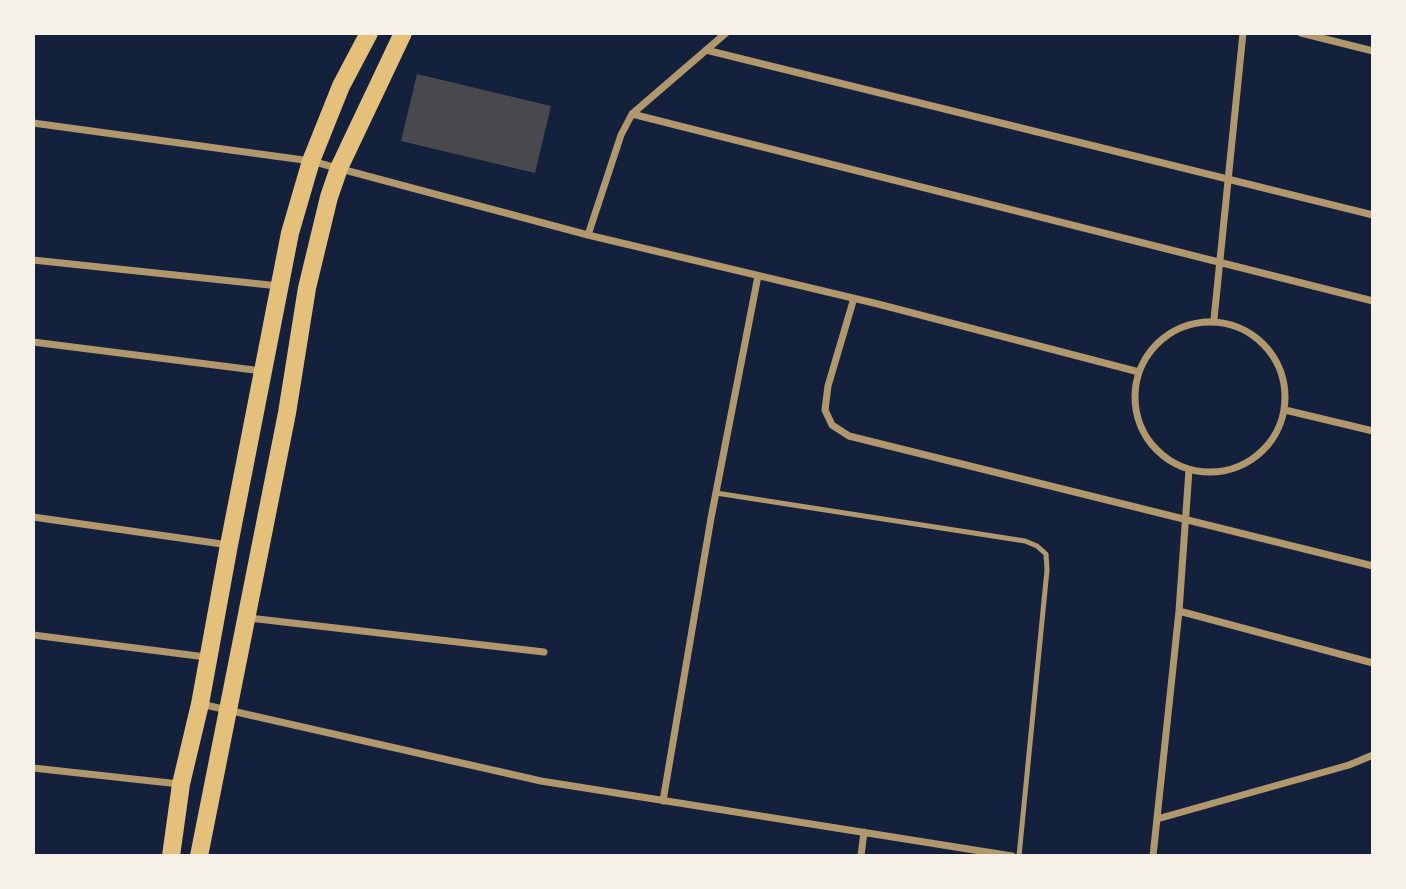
<!DOCTYPE html>
<html>
<head>
<meta charset="utf-8">
<style>
	body { margin:0 }
	#map { position:relative; width:1406px; height:889px; overflow:hidden; background:#14213d; font-family:"Varela Round",sans-serif }
	canvas { display:block }
	.frame { position:absolute; inset:0; border:35px solid #f6f1e7; pointer-events:none }
</style>
</head>
<body>
<div id="map">
<canvas width="1406" height="889"></canvas>
<div class="frame"></div>
</div>
<script>
const ctx = document.querySelector('canvas').getContext('2d');
ctx.lineJoin = 'round';
function paint(path, color) { ctx.fillStyle = color; ctx.fill(path, 'evenodd'); }
const poly = rows => new Path2D(rows.map(r => 'M' + r).join(''));
function strokePath(path, color, width, dash) { ctx.strokeStyle = color; ctx.lineWidth = width; ctx.lineCap = dash ? 'butt' : 'round'; ctx.setLineDash(dash || []); ctx.stroke(path); }
const building = poly([
	[417,74,551,106,535,173,401,141]
]);
const service = poly([
	[716,493,1025,541,1037,546,1046,554,1047,570,1019,856]
]);
const minor = poly([
	[1301,33,1373,51],
	[706,50,1373,215],
	[632,114,1373,301],
	[33,123,311,161,588,235,878,304,1139,372],
	[588,235,621,135,632,114,726,33],
	[33,260,279,286],
	[854,298,828,386,825,410,832,425,849,436,1373,566],
	[1214,319,1243,33],
	'1135 397a75 75 0 1 1 150 0a75 75 0 1 1-150 0Z',
	[33,342,262,371],
	[1285,410,1373,431],
	[33,517,229,545],
	[1179,611,1373,663],
	[249,618,544,652],
	[33,635,206,657],
	[201,704,541,781,1012,856],
	[33,768,179,784],
	[663,801,711,518,758,276],
	[1157,819,1349,765,1373,755],
	[861,856,864,832],
	[1153,856,1179,611,1189,470]
]);
const primary = poly([
	[171,856,181,784,200,704,229,545,290,233,311,161,341,86,369,33],
	[199,856,287,413,307,288,329,197,339,168,403,33]
]);
paint(building, '#48494c');
strokePath(service, '#b1986c', 5);
strokePath(minor, '#b1986c', 7);
strokePath(primary, '#e5c07b', 18);
</script>
</body>
</html>
